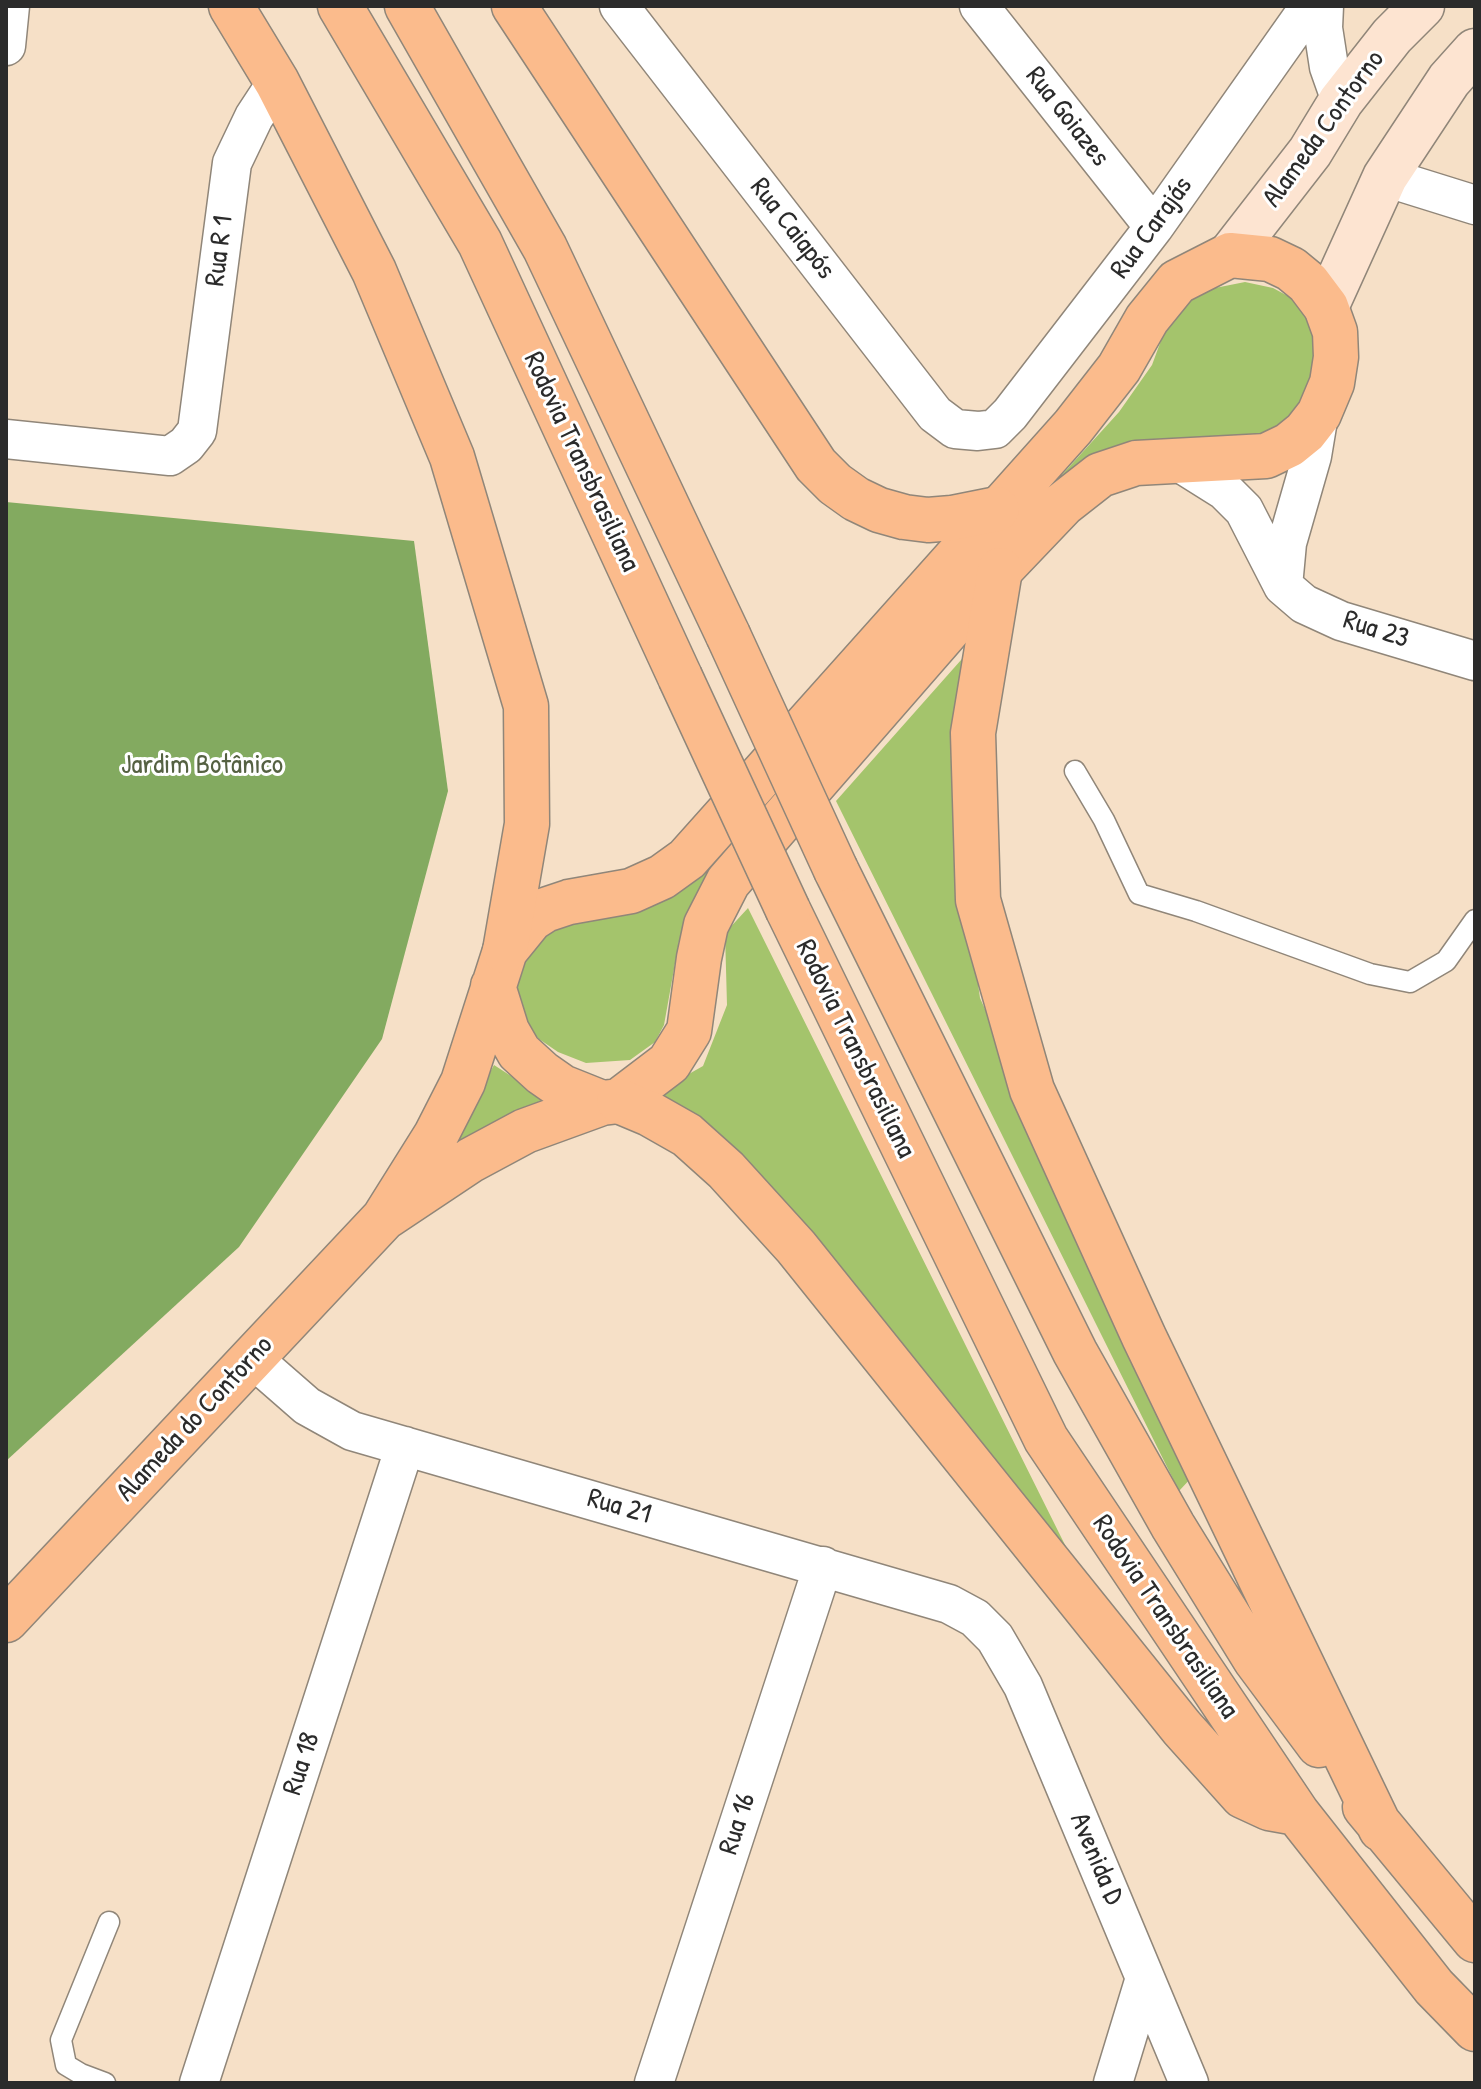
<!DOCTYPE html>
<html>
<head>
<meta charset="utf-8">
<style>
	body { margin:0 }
	#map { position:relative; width:1481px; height:2089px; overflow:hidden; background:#f6e0c7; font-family:"Patrick Hand",sans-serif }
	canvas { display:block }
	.frame { position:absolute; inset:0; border:8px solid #2b2b2b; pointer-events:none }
</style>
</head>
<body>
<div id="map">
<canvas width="1481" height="2089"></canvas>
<div class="frame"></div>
</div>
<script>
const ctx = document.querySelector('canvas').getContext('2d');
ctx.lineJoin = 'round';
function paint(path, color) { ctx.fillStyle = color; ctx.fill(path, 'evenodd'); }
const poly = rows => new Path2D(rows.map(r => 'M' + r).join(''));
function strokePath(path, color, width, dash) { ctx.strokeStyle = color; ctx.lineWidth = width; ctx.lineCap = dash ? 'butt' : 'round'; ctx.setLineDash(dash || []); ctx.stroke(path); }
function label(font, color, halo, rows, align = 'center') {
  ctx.font = font + ' "Patrick Hand",sans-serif'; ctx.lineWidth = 6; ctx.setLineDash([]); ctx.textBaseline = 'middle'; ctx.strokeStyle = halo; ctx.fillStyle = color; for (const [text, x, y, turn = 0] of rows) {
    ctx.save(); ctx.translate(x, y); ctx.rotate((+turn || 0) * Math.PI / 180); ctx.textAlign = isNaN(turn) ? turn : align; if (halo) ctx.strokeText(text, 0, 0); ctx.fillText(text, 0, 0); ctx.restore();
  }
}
const green = poly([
	[1245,282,1273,288,1299,302,1318,332,1320,366,1286,432,1098,457,692,911,679,941,664,1025,655,1042,630,1060,586,1063,558,1052,539,1039,524,1023,516,999,516,964,532,936,716,856,1119,412,1152,365,1166,327,1185,303,1210,289],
	[969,651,959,851,980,998,1193,1476,1179,1491,836,801],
	[748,908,1074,1563,650,1096,703,1066,727,1005,725,933],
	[494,1065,545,1098,445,1156]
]);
const forest = poly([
	[6,502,414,541,448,791,382,1039,239,1247,6,1461]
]);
const service = poly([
	[1075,771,1104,820,1139,894,1196,911,1370,974,1410,982,1446,961,1475,920],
	[105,2083,81,2074,66,2065,61,2040,109,1922]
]);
const minor = poly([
	[619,6,935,414,955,429,978,431,995,429,1010,414,1154,227,1310,6],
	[979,6,1154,227],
	[1324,6,1323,28,1329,67,1341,101],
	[6,46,10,6],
	[1385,177,1475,205],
	[6,439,170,456,186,445,197,431,232,163,254,117,277,82],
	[1174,459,1225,491,1244,510,1283,586,1304,604,1341,621,1475,661],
	[1283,586,1287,543,1312,456,1319,414],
	[252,1358,307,1406,352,1431,949,1604,975,1618,995,1638,1023,1686,1189,2083],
	[199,2083,405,1446],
	[654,2083,823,1566],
	[1113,2083,1145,1978]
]);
const secondary = poly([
	[1230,255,1310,152,1341,101,1392,36,1422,6],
	[1326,307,1385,177,1449,80,1475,51]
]);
const primary = poly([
	[493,986,507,1031,519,1052,542,1073,562,1087,602,1103],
	[6,1620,384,1218,436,1135,463,1082,505,951,531,919,545,910,569,902,631,891,662,877,687,859,1073,427,1119,368,1147,319,1177,282,1230,255,1270,259,1291,269,1308,283,1326,307,1335,332,1336,357,1332,383,1319,414,1305,432,1289,445,1266,456,1136,463,1100,475,1063,504,1000,570,728,882,706,925,699,958,689,1031,669,1063,619,1101,602,1103,525,1131,471,1160,384,1218]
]);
const motorway = poly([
	[231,6,277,82,374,271,452,457,526,706,527,824,505,951],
	[340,6,480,243,680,677],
	[407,6,545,248,728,635],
	[514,6,816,465,835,484,856,499,879,510,904,517,928,520,952,518,997,509],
	[1000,570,973,733,978,900,1032,1090,1144,1337,1381,1829],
	[836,870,1075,1352,1173,1526,1255,1659,1319,1745],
	[788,910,1046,1439,1297,1813,1434,1987,1475,2029],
	[619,1101,650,1114,687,1135,726,1170,796,1247,1182,1728,1243,1796,1269,1808,1297,1813],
	[1365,1807,1475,1940]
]);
const motorwayBridge = poly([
	[728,635,836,870],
	[680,677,788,910]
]);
const streetNames = [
	["Rua Goiazes",1067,117,52],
	["Alameda Contorno",1324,129,-54],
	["Rua Carajás",1152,228,-54],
	["Rua Caiapós",792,229,52],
	["Rua R 1",220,251,-83],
	["Rodovia Transbrasiliana",581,462,65],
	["Rua 23",1376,630,18],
	["Rodovia Transbrasiliana",855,1049,64],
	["Alameda do Contorno",195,1419,-47],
	["Rua 21",619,1507,16],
	["Rodovia Transbrasiliana",1165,1617,56],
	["Rua 18",302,1764,-72],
	["Rua 16",738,1824,-72],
	["Avenida D",1096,1859,67]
];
const parkNames = [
	["Jardim Botânico",202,766]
];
paint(green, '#a4c46c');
paint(forest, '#83aa60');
strokePath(service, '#908679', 23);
strokePath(minor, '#908679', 41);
strokePath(secondary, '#908679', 47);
strokePath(primary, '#908679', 47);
strokePath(motorway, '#908679', 47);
strokePath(service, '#fff', 20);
strokePath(minor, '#fff', 38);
strokePath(secondary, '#fde4d1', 44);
strokePath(primary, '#fbbb8c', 44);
strokePath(motorway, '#fbbb8c', 44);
strokePath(motorwayBridge, '#908679', 47, []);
strokePath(motorwayBridge, '#fbbb8c', 44);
label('28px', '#2b2b2b', '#fff', streetNames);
label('28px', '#556142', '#fff', parkNames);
</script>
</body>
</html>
